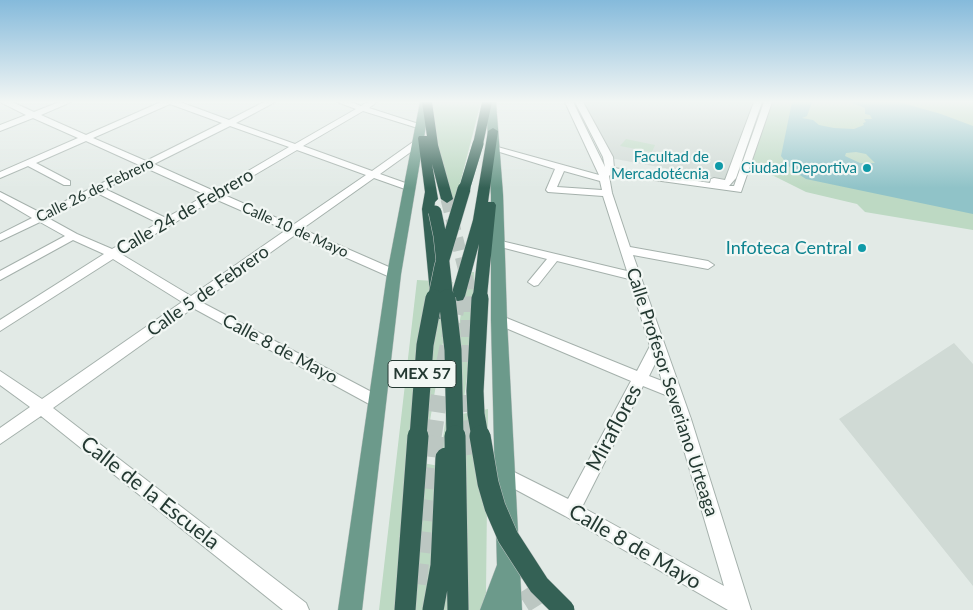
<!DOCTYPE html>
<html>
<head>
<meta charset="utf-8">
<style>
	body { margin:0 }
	canvas { display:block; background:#e2eae6 }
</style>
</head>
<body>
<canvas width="973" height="610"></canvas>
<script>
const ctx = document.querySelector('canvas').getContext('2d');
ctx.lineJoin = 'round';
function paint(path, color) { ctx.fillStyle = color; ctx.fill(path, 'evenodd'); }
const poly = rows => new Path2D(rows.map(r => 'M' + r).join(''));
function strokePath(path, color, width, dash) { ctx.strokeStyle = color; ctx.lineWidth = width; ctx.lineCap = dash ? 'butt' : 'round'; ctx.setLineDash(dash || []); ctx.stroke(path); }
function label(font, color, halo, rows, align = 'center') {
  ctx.font = font + ' Lato,sans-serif'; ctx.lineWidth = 4.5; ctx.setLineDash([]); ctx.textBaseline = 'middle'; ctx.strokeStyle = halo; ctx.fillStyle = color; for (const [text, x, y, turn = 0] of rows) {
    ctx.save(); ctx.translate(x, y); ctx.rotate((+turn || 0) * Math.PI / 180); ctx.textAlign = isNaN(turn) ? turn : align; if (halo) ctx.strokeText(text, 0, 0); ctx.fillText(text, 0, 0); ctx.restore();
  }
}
const built = poly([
	[573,102,770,102,745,183,610,158],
	[954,343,973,364,973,586,839,419]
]);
const green = poly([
	[431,102,481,102,461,180,452,206,435,145],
	[770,102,973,102,973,230,865,212,857,204,806,192,766,172,751,159],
	[626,139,655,145,652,152,620,146],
	[469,272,474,272,475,315,462,414,488,409,486,593,480,610,379,610,417,280,453,282,423,463,439,466,462,306]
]);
const water = poly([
	[792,102,812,102,807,116,802,118,813,120,819,125,834,128,854,129,864,125,863,123,866,122,864,119,872,119,870,115,865,114,865,108,850,102,899,102,941,114,973,126,973,214,806,179,792,170,781,156],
	[856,152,866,154,875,163,860,163,845,156,846,153]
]);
const highwayTunnelFar2 = poly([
	[447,199,468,284,469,300],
	[457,300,458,296]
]);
const highwayTunnelFar1 = poly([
	[469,362,469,298],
	[468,395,468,415,471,437],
	[433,437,444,366,458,298]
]);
const highwayTunnel = poly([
	[471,436,474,454],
	[510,561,541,610],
	[416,584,434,436]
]);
const minor = poly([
	[0,102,12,102,34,112,59,102,71,102,41,115,86,135,161,102,180,102,229,120,264,102,275,102,236,123,295,144,356,109,337,102,351,102,361,106,367,102,377,102,369,108,425,126,421,129,363,111,303,146,372,171,413,142,419,142,419,146,380,174,411,185,411,189,405,189,374,178,302,229,398,271,400,274,398,277,390,277,295,235,201,302,381,397,383,401,381,405,376,407,371,405,193,308,53,408,306,603,309,610,283,610,41,416,0,444,0,428,30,407,0,385,0,371,42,399,182,302,113,259,0,331,0,320,104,254,73,240,0,280,0,271,65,236,40,222,0,241,0,234,32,218,0,199,0,192,41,213,139,165,86,141,36,163,70,181,70,185,64,185,28,166,0,178,0,172,78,138,33,118,0,131,0,125,26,115,0,102],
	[170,104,222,123,146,161,93,138,170,104],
	[230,126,289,147,214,191,154,164,230,126],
	[297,150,366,175,293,225,222,194,297,150],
	[146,168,206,195,166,218,105,189,146,168],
	[97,193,158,223,112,249,77,234,48,218,97,193],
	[215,199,286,230,191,296,121,254,215,199],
	[565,102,573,102,605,167,603,157,575,102,583,102,613,157,614,168,710,183,711,179,714,178,725,180,754,102,762,102,736,178,729,186,734,186,764,102,772,102,741,192,611,174,609,176,612,193,630,247,708,261,714,265,708,269,633,255,691,419,751,610,728,610,565,516,498,480,496,475,498,470,504,467,568,499,631,381,494,323,493,320,494,317,504,317,637,371,650,346,629,279,557,261,538,285,534,286,528,282,547,259,493,245,491,243,497,240,627,271,603,196,548,192,546,190,555,169,490,149,494,146,599,175,565,102],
	[564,171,600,181,602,190,557,187,564,171],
	[656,362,662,381,649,376,656,362],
	[643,386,668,396,724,586,582,507,643,386]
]);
const major = poly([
	[420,102,430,102,401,274,362,610,338,610,387,274,420,102],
	[486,102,496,102,503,195,507,320,522,610,480,610,497,565,491,320,491,195,486,102]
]);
const highway = poly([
	[422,102,432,102,438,145,453,199,447,203,441,199,432,164,438,199,435,202,434,209,448,314,445,318,440,319,435,318,432,314,422,209,425,192,418,138,419,136,427,136,422,102],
	[482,102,492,102,483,144,478,147,473,144,482,102],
	[493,128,498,131,488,202,494,202,496,205,487,296,485,300,480,301,475,300,473,296,479,244,465,296,463,300,458,301,453,300,451,296,473,220,488,131,493,128]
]);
const highwayBridgeFar3 = poly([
	[464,190,478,144]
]);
const highwayBridgeFar2 = poly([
	[435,212,440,236,447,300],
	[434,300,441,266,464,189],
	[480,300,480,296]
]);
const highwayBridgeFar1 = poly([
	[447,298,453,350,455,437],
	[480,298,475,391,476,414,480,437],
	[418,437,425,345,434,298]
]);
const highwayBridge = poly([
	[455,436,458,610],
	[480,436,488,483,495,507,508,537,539,585,564,610],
	[405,610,418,436],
	[433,610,441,566,446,458]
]);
const markers = [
	[719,166,5,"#0f9aa8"],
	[867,168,5,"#0f9aa8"],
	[862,248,5,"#0f9aa8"]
];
const farCulturenames = [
	["Facultad de",709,157],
	["Mercadotécnia",709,174],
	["Ciudad Deportiva",857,168]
];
const farStreetnames = [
	["Calle 26 de Febrero",95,190,-26],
	["Calle 10 de Mayo",295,230,24]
];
const shields = [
	[422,374,68]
];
const shieldNames = [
	["MEX 57",422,374]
];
const streetNames = [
	["Calle 24 de Febrero",185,212,-30],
	["Calle 5 de Febrero",208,291,-35],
	["Calle 8 de Mayo",280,349,28],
	["Calle Profesor Severiano Urteaga",672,392,72]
];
const cultureNames = [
	["Infoteca Central",852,248]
];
const nearStreetnames = [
	["Miraflores",614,428,-62],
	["Calle de la Escuela",150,493,38],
	["Calle 8 de Mayo",635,547,30]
];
paint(built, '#d0dad5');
paint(green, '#bdd9c3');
paint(water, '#90c3c8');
strokePath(highwayTunnelFar2, '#bcc7c2', 13, [13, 7]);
strokePath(highwayTunnelFar1, '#bcc7c2', 17, [17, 8]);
strokePath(highwayTunnel, '#bcc7c2', 21, [21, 11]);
strokePath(minor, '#a5b1ac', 2);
strokePath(major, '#bdc4c2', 1);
strokePath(highway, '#bdc4c2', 1);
paint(minor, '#fff');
paint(major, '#6c9a8b');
paint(highway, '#346155');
strokePath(highwayBridgeFar3, '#bdc4c2', 11, []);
strokePath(highwayBridgeFar2, '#bdc4c2', 14, []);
strokePath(highwayBridgeFar1, '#bdc4c2', 18, []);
strokePath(highwayBridge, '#bdc4c2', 22, []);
strokePath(highwayBridgeFar3, '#346155', 11);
strokePath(highwayBridgeFar2, '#346155', 13);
strokePath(highwayBridgeFar1, '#346155', 17);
strokePath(highwayBridge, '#346155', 21);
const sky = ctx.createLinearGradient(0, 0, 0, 188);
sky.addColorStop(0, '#85badb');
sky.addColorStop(0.54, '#f2f6f4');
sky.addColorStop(1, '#f2f6f400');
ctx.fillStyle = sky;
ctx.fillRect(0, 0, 973, 188);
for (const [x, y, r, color] of markers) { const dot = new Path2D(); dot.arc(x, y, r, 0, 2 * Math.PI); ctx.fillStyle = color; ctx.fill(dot); strokePath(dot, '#f2f7f4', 2); }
label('15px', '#0d838f', '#f2f7f4', farCulturenames, 'right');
label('15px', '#243932', '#f2f7f4', farStreetnames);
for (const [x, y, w] of shields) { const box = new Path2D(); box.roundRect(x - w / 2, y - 13.5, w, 27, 4); ctx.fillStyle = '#f2f7f4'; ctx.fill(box); strokePath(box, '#243932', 1); }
label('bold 16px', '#243932', null, shieldNames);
label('18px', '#243932', '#f2f7f4', streetNames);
label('18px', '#0d838f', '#f2f7f4', cultureNames, 'right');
label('21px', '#243932', '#f2f7f4', nearStreetnames);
</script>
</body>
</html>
